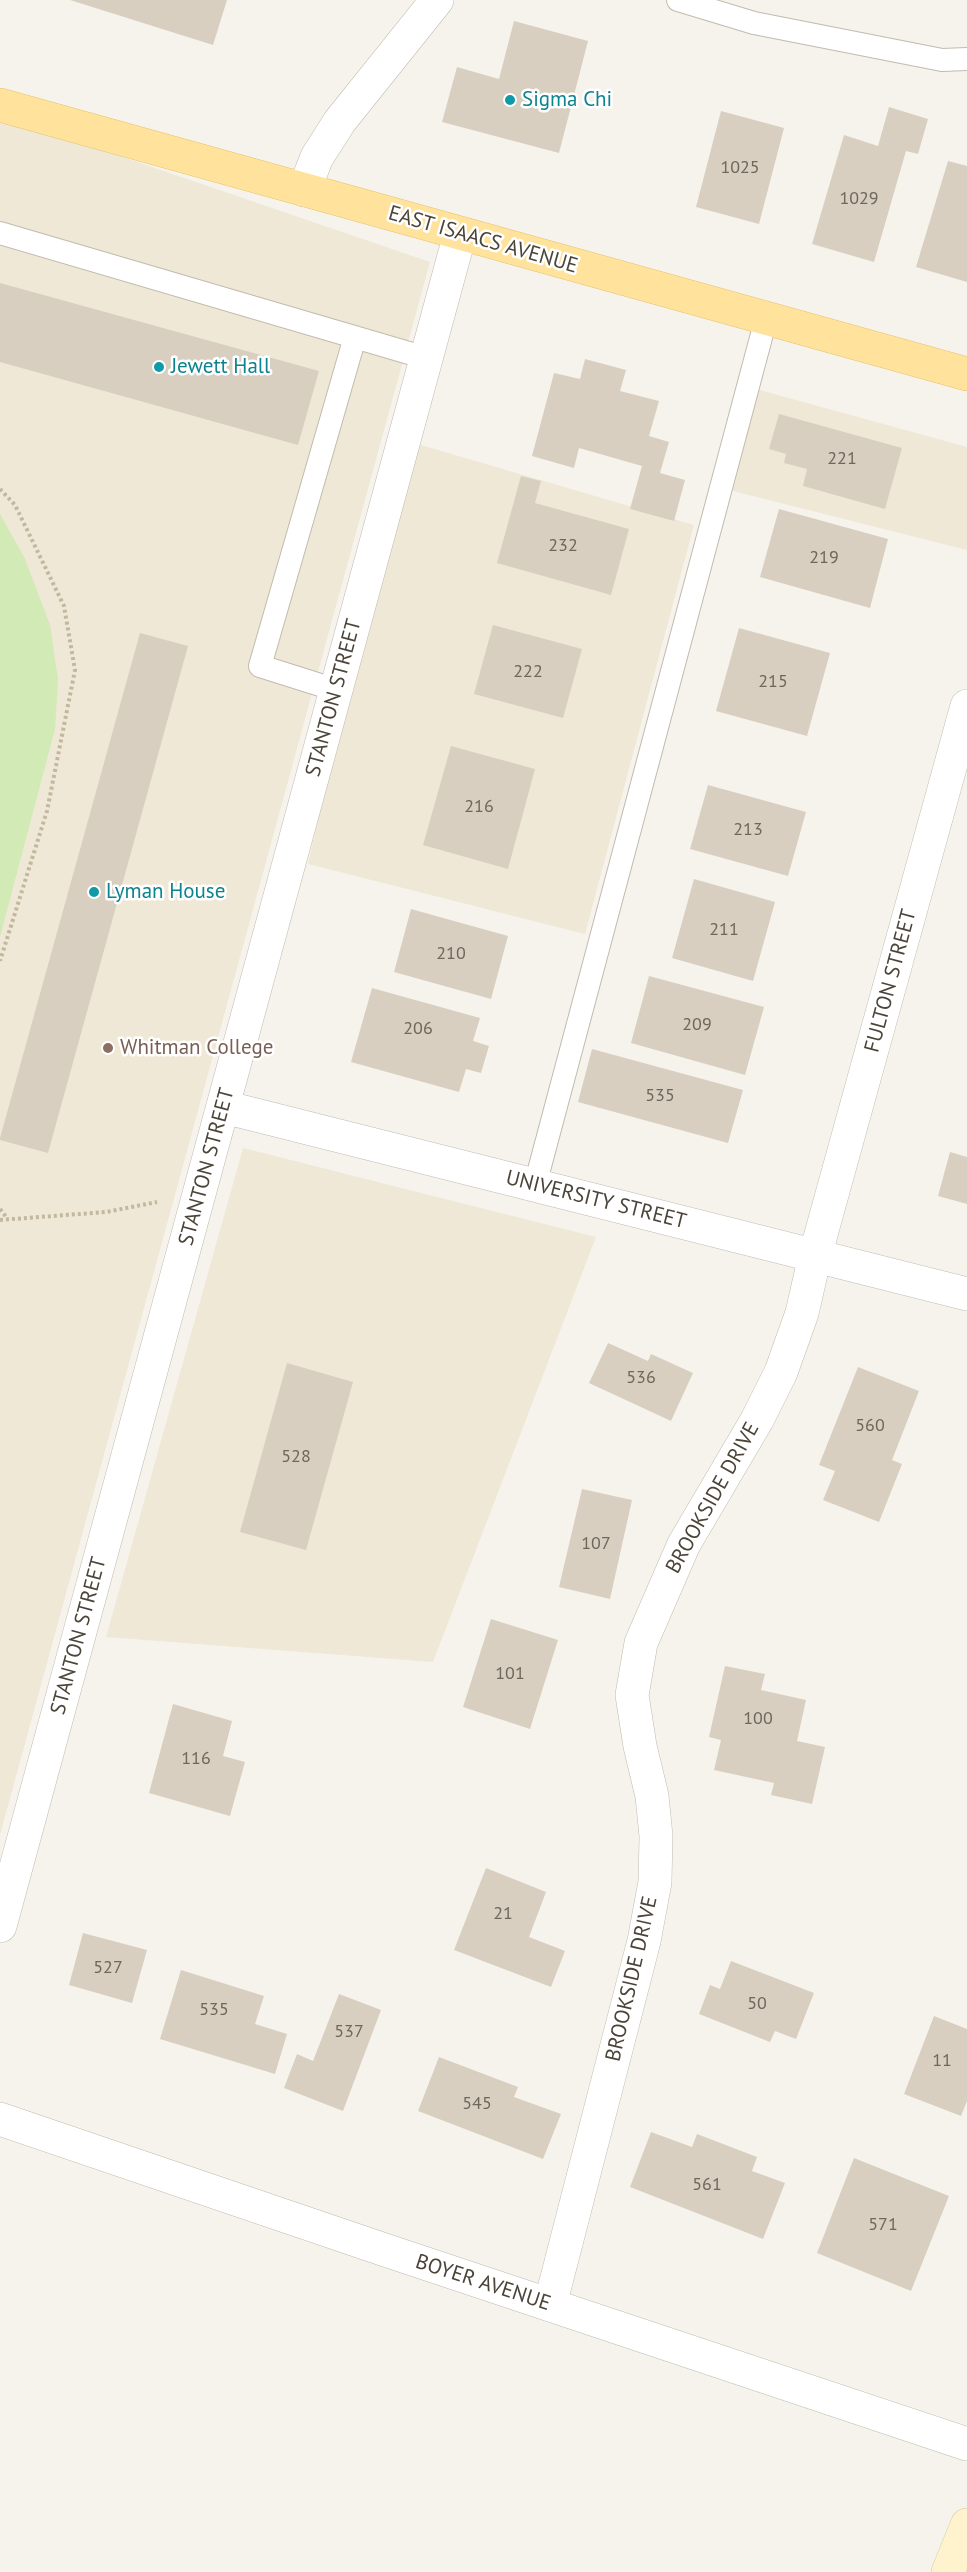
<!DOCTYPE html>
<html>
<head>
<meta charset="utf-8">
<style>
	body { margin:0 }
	canvas { display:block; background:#f6f3ec }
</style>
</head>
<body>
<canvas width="967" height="2572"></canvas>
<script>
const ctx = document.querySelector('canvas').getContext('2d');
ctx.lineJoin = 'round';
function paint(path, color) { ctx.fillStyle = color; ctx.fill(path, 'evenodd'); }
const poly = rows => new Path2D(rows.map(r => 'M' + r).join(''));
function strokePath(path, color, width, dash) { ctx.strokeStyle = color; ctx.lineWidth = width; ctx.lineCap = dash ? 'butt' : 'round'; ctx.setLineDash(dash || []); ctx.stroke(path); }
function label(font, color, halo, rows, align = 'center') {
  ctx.font = font + ' "PT Sans",sans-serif'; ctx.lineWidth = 5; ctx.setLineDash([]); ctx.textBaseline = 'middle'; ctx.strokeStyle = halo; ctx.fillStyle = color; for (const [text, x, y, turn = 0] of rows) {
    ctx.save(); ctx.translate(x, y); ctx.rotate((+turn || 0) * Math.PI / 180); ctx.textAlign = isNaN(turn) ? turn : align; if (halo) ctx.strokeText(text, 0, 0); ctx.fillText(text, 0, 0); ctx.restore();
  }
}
const education = poly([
	[0,115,430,262,0,1835],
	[756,389,967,447,967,550,721,488],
	[404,440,694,525,585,934,308,864],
	[243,1148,596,1237,433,1662,106,1637]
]);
const green = poly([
	[0,514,25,559,50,625,58,679,55,729,0,937]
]);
const building = poly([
	[70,0,227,0,213,45],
	[514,21,588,41,559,153,442,122,457,67,499,79],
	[889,107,928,119,918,154,906,151,874,262,812,244,844,135,878,146],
	[721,111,784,128,759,224,696,207],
	[948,161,967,166,967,282,916,267],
	[0,283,319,371,298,445,0,362],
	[585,359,626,370,620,391,659,401,649,436,669,442,660,473,685,480,674,521,630,509,642,466,579,448,574,468,532,456,554,373,580,379],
	[779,414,902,448,885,509,803,486,807,469,784,463,786,454,769,449],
	[521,476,541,481,535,503,629,529,611,595,497,563],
	[779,509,888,539,870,608,760,577],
	[493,625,582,649,563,718,474,694],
	[739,628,830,653,807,736,716,711],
	[140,633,188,646,48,1153,0,1140,0,1138],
	[451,746,535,769,508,869,423,845],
	[708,785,806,812,788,876,690,849],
	[694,879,775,902,753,981,672,958],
	[411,909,508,936,491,999,394,972],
	[649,976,764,1007,745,1075,631,1043],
	[372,988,480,1018,473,1041,489,1046,481,1073,466,1069,459,1092,351,1062],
	[592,1049,743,1090,728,1143,578,1102],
	[950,1152,967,1157,967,1204,938,1196],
	[608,1343,648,1361,651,1354,693,1373,671,1421,589,1383],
	[287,1363,353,1382,306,1550,240,1532],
	[858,1367,919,1391,892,1460,902,1464,879,1522,823,1500,835,1471,819,1465],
	[582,1489,632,1500,610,1599,559,1587],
	[491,1619,558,1640,530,1729,463,1707],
	[725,1666,765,1674,761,1690,806,1700,797,1741,825,1747,812,1804,771,1795,774,1783,714,1770,721,1740,709,1737],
	[173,1704,232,1721,223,1756,245,1762,230,1816,149,1793],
	[486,1868,546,1892,529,1937,565,1951,551,1987,454,1950],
	[83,1933,147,1950,132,2003,69,1985],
	[731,1961,814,1993,796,2039,775,2031,770,2042,699,2014,710,1985,720,1989],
	[181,1970,264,1996,255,2024,287,2034,275,2074,160,2039],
	[339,1994,381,2010,343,2111,284,2088,297,2054,313,2061],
	[934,2016,967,2029,967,2101,961,2116,904,2094],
	[439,2057,518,2087,514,2097,561,2114,543,2159,418,2111],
	[651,2132,692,2147,697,2134,757,2157,752,2171,785,2183,763,2239,630,2187],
	[854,2158,949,2196,911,2291,817,2253]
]);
const path = poly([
	[0,489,15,505,64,606,75,670,47,811,0,961],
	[0,1209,7,1218],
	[0,1220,106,1212,157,1202]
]);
const lane = poly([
	[678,0,754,23,942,60,967,59],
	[0,233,426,358],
	[336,690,260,666,355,337],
	[535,1185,766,319]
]);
const street = poly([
	[304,190,317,157,340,121,437,0],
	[224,1107,967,1294],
	[0,1926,460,234],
	[0,2119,385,2250,967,2444],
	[550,2305,644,1941,655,1882,656,1836,652,1796,640,1746,632,1695,641,1643,684,1544,757,1420,781,1372,802,1313,815,1256,967,706]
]);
const secondary = poly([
	[948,2572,967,2525]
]);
const primary = poly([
	[0,105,967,374]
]);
const markers = [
	[510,100,6,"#0f9aa8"],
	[159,367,6,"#0f9aa8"],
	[94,892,6,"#0f9aa8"],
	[108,1048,6,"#8d6e63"]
];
const numberNames = [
	["1025",740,168],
	["1029",859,199],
	["221",842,459],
	["232",563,546],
	["219",824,558],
	["222",528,672],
	["215",773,682],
	["216",479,807],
	["213",748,830],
	["211",724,930],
	["210",451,954],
	["209",697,1025],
	["206",418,1029],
	["535",660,1096],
	["536",641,1378],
	["560",870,1426],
	["528",296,1457],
	["107",596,1544],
	["101",510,1674],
	["100",758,1719],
	["116",196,1759],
	["21",503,1914],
	["527",108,1968],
	["50",757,2004],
	["535",214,2010],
	["537",349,2032],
	["11",942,2061],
	["545",477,2104],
	["561",707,2185],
	["571",883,2225]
];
const cultureNames = [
	["Sigma Chi",522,100],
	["Jewett Hall",171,367],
	["Lyman House",106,892]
];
const streetNames = [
	["EAST ISAACS AVENUE",483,240,16],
	["STANTON STREET",334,698,-75],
	["FULTON STREET",891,981,-75],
	["STANTON STREET",207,1167,-75],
	["UNIVERSITY STREET",596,1200,14],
	["BROOKSIDE DRIVE",713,1498,-61],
	["STANTON STREET",79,1636,-75],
	["BROOKSIDE DRIVE",632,1979,-77],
	["BOYER AVENUE",483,2283,18]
];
const educationNames = [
	["Whitman College",120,1048]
];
paint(education, '#efe8d6');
paint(green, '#d2eab5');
paint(building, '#d8cfc1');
strokePath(lane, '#c2bbae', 24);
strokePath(street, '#c2bbae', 34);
strokePath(secondary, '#d6c79b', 34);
strokePath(primary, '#e6c16a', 34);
strokePath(path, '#c4b79f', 4, [3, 3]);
strokePath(lane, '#fff', 22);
strokePath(street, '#fff', 33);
strokePath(secondary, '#fff3cd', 33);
strokePath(primary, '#ffe39c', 33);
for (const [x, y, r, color] of markers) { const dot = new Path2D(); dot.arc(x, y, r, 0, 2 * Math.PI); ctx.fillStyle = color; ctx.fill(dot); strokePath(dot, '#fff', 2); }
label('18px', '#6e675b', null, numberNames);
label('21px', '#0d838f', '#fff', cultureNames, 'left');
label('21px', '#4b4439', '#fff', streetNames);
label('21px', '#785e54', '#fff', educationNames, 'left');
</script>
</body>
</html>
